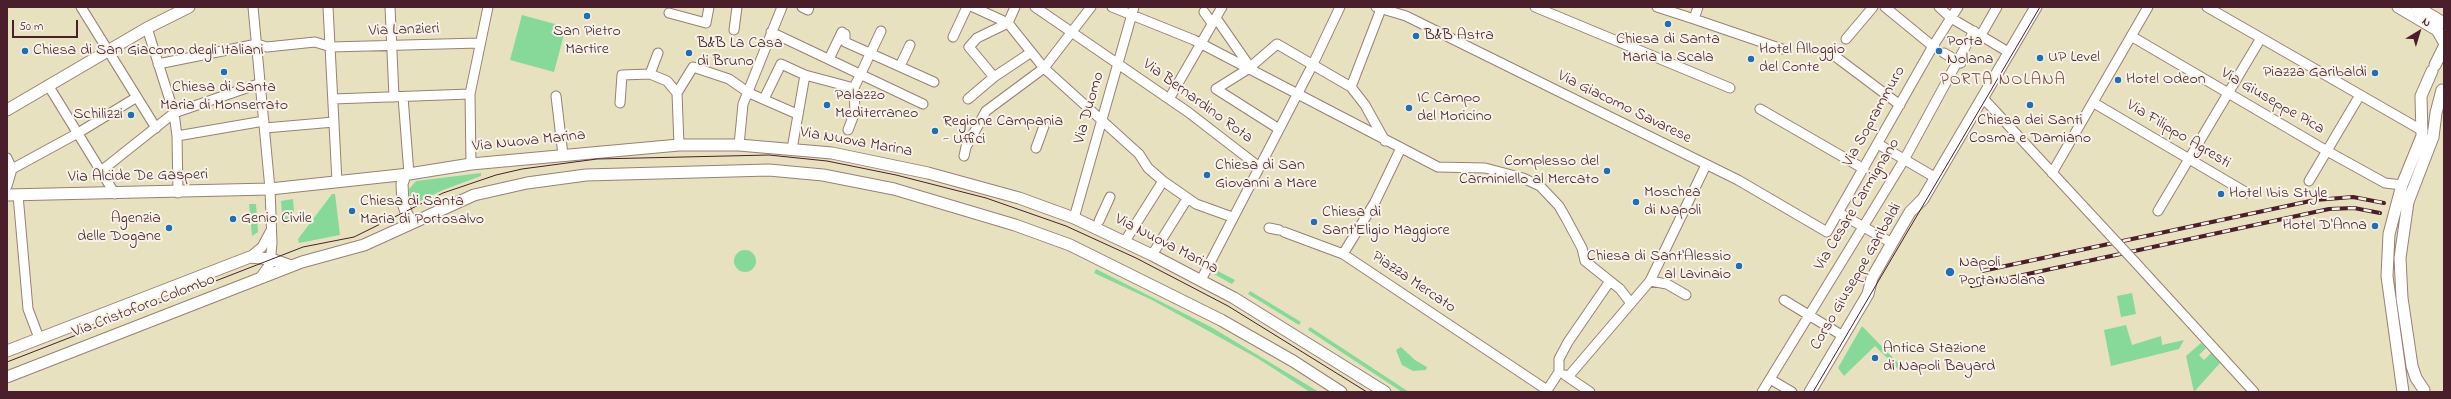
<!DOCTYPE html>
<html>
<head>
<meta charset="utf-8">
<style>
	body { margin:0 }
	#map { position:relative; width:2451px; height:399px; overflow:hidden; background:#e8e1bf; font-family:"Indie Flower",sans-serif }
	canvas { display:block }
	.frame { position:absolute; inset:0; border:8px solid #4a1f2b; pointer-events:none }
	.north { position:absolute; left:2399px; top:12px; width:40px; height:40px; -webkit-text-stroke:3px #f7f3e8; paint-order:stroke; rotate:38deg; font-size:11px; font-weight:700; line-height:16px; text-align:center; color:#4a1f2b }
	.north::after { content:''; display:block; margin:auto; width:14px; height:18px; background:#4a1f2b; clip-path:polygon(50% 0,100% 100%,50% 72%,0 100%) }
	.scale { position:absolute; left:12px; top:20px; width:66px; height:18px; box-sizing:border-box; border:2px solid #4a1f2b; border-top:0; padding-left:5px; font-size:12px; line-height:14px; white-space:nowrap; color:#4a1f2b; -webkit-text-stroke:3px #f7f3e8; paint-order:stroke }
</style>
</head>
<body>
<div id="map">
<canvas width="2451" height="399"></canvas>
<div class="frame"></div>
<div class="north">N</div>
<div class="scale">50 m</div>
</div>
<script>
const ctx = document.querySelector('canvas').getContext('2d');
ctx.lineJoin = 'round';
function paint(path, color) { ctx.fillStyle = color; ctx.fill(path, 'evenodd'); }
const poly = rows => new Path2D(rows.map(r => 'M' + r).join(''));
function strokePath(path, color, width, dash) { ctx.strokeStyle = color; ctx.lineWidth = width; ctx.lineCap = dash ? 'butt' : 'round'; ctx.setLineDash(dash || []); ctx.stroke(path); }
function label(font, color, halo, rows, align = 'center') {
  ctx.font = font + ' "Indie Flower",sans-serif'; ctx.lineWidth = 4; ctx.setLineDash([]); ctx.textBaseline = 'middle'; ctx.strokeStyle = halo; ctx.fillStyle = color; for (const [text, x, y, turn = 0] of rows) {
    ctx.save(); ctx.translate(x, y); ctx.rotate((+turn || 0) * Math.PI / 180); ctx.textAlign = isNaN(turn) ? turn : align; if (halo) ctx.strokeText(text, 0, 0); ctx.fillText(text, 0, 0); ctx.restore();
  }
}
const green = poly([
	[522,15,566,27,554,72,510,60],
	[481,173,481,176,443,190,410,206,409,189,416,181],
	[332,194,335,194,340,235,299,243,298,239],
	[293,199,294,213,283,225,281,201],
	[249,204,256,204,258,232,252,236],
	'734 261a11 11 0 1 1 22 0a11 11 0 1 1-22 0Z',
	[1096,269,1211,327,1319,392,1310,392,1257,358,1203,328,1152,300,1094,273],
	[1214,269,1235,280,1232,284,1212,273],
	[1250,291,1301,322,1299,325,1248,294],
	[2132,293,2136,314,2121,317,2117,296],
	[2126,325,2132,345,2161,336,2162,345,2184,340,2179,349,2111,366,2104,330],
	[1862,326,1902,367,1899,370,1875,346,1844,376,1838,368],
	[1310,327,1409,392,1402,392,1308,330],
	[2201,343,2206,348,2199,355,2204,360,2211,353,2220,363,2194,392,2186,356],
	[1401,347,1415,360,1427,367,1426,370,1413,371,1402,365,1396,350]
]);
const minor = poly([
	[81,7,156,128],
	[253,7,270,189,272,243,270,264,259,279],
	[328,7,337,182],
	[390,7,394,97],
	[802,7,808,10,809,7],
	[973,7,1008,23,1044,68,1139,154,1148,168,1163,181,1196,204,1232,217],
	[1035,7,1188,112,1258,166],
	[1112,7,1194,40,1438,167,1485,168,1523,178,1540,186,1559,206,1567,220,1582,248,1585,261,1620,289,1630,302],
	[1376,7,1406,16,1738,180,1827,232,1933,46,1958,7],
	[1535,7,1730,88],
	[1657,7,1694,19,1698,7],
	[1885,7,1935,48],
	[1939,7,1951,18,2010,53],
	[2207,7,2423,131],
	[1204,12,1212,23],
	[669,13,706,23,709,7],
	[1216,18,1250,67],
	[1694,19,1782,49],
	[1008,23,1015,7],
	[147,28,174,113,177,136,178,193],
	[734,30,737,7],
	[771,32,923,104],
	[845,34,845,42,934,82],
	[1981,35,1997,7],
	[2131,36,2327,151,2385,183,2402,185],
	[953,37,967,7],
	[1846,39,1873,7],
	[1944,53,1961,63],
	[1836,57,1900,105],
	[829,59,842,32],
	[158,64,257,44,267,47,315,42,331,47,479,43],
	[900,66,910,45],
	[650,74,667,81,677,93],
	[994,77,969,47,977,38,1008,23],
	[48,85,115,194],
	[1351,87,1381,9],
	[854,88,881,31],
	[556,96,563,155],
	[403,97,409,174],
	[1983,98,2096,220],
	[333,99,470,94],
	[764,99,781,64,805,75,854,88,855,112,848,130],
	[968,99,994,77,1030,53],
	[1169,99,1222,7],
	[620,103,622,75,650,74,658,53],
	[2094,103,2247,193],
	[1760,109,1864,169],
	[265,128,334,122],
	[1279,129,1216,89,1248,69,1277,44,1351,87,1365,105,1385,141],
	[177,136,264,121],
	[1878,144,1936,178],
	[679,145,677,93,693,67,729,79,749,93,797,114],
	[739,145,743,104,782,7],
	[1036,148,1044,126],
	[1401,148,1375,202,1343,254,1547,390],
	[792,149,805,75],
	[964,156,966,147,986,111,1044,68,1091,7],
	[7,158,12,169,7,186],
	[471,164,470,94,488,7],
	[12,169,78,133,137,97],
	[101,171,174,113,261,83],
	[2052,173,2148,7],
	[2309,181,2360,95],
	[18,195,28,309,39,338],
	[2158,211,2261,38],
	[1839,213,1892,243],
	[1074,218,1134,7],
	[1099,221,1110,197],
	[1269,228,1279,230],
	[1284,232,1343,254],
	[1125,241,1163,181],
	[1152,255,1187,199],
	[250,257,262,247,270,232],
	[2135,262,2254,392],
	[1201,280,1313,64,1340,7],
	[1650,281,1667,284,1686,295],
	[1784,300,1843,336],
	[1565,375,1590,392],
	[1568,377,1650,281,1706,165],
	[1770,379,1792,392],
	[1546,392,1559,372,1559,359,1568,342,1610,281],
	[1762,392,1904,160,1974,31]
]);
const major = poly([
	[2398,7,2437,30,2444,42],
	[2417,7,2444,23],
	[2435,65,2444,47],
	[7,110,147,28,189,7],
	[405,175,402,184,403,203,407,215,413,222],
	[7,195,270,189,409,174,471,164,679,145,739,145,832,153,928,173,1019,198,1074,218,1152,255,1234,298,1385,392],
	[7,351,250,257,271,259,291,266],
	[7,377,302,262,364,245,474,195,527,183,586,175,769,170,823,175,894,189,1015,225,1070,245,1221,320,1293,361,1341,392],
	[2424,390,2416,378,2412,366,2402,298,2400,258,2408,202,2433,137,2436,113,2442,90],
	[1810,392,1868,294,1872,278,1892,243,1910,212,1923,199,2036,7],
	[2403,392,2387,276,2389,234,2402,185,2422,136,2421,96,2432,71]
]);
const tram = poly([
	[7,362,303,247,354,237,443,193,496,175,522,169,597,159,769,155,827,161,896,175,986,198,1066,226,1136,258,1228,306,1367,392],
	[1813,392,2040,7]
]);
const rail = poly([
	[1982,271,2315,200,2353,197,2384,203],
	[1972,286,2329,209,2354,208,2380,213]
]);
const minorBridge = poly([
	[2096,220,2135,262]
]);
const markers = [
	[587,16,4,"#1f6fb2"],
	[1668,24,4,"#1f6fb2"],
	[1416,36,4,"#1f6fb2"],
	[25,51,4,"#1f6fb2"],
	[1939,51,4,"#1f6fb2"],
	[689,53,4,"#1f6fb2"],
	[2040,58,4,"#1f6fb2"],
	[1751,59,4,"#1f6fb2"],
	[224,72,4,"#1f6fb2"],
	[2375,73,4,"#1f6fb2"],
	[2118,80,4,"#1f6fb2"],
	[827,105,4,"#1f6fb2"],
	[2030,105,4,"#1f6fb2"],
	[1409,108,4,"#1f6fb2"],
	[131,115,4,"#1f6fb2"],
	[935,131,4,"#1f6fb2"],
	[1607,171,4,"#1f6fb2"],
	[1207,175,4,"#1f6fb2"],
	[2221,194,4,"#1f6fb2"],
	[1636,202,4,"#1f6fb2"],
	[352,211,4,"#1f6fb2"],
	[233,219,4,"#1f6fb2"],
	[1314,222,4,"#1f6fb2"],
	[2375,226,4,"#1f6fb2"],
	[169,228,4,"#1f6fb2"],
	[1739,266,4,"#1f6fb2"],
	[1950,272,5,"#1f6fb2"],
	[1875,358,4,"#1f6fb2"]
];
const streetNames = [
	["Via Lanzieri",404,31,-2],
	["Via Bernardino Rota",1197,102,36],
	["Via Giuseppe Pica",2272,102,30],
	["Via Duomo",1090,108,-74],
	["Via Giacomo Savarese",1624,108,26],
	["Via Soprammuro",1875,117,-61],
	["Via Filippo Agresti",2178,135,31],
	["Via Nuova Marina",529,142,-6],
	["Via Nuova Marina",856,143,10],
	["Via Alcide De Gasperi",138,177,-1],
	["Via Cesare Carmignano",1858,205,-59],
	["Via Nuova Marina",1166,245,27],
	["Corso Giuseppe Garibaldi",1857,277,-60],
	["Piazza Mercato",1413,283,34],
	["Via Cristoforo Colombo",144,307,-21]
];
const poiNames = [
	["San Pietro",587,32,"center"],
	["Martire",587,50,"center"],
	["B&B Astra",1424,36],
	["Chiesa di Santa",1668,40,"center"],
	["Maria la Scala",1668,58,"center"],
	["Porta",1947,42],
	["Nolana",1947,60],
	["B&B La Casa",697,44],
	["di Bruno",697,62],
	["Hotel Alloggio",1759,50],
	["del Conte",1759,68],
	["Chiesa di San Giacomo degli Italiani",33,51],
	["UP Level",2048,58],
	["Piazza Garibaldi",2367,73,"right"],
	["Hotel Odeon",2126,80],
	["Chiesa di Santa",224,88,"center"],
	["Maria di Monserrato",224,106,"center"],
	["Palazzo",835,96],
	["Mediterraneo",835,114],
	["IC Campo",1417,99],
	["del Moricino",1417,117],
	["Schilizzi",123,115,"right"],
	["Chiesa dei Santi",2030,121,"center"],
	["Cosma e Damiano",2030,139,"center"],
	["Regione Campania",943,122],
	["- Uffici",943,140],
	["Complesso del",1599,162,"right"],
	["Carminiello al Mercato",1599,180,"right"],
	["Chiesa di San",1215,166],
	["Giovanni a Mare",1215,184],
	["Moschea",1644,193],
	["di Napoli",1644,211],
	["Hotel Ibis Style",2229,194],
	["Chiesa di Santa",360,202],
	["Maria di Portosalvo",360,220],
	["Chiesa di",1322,213],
	["Sant'Eligio Maggiore",1322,231],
	["Agenzia",161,219,"right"],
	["delle Dogane",161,237,"right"],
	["Genio Civile",241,219],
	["Hotel D'Anna",2367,226,"right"],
	["Chiesa di Sant'Alessio",1731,257,"right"],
	["al Lavinaio",1731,275,"right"],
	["Napoli",1959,263],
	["Porta Nolana",1959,281],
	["Antica Stazione",1883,349],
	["di Napoli Bayard",1883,367]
];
const neighbourhoodNames = [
	["PORTA NOLANA",2003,81]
];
paint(green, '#87d999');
strokePath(minor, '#998075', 11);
strokePath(major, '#998075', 13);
strokePath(minor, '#fff', 9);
strokePath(major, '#fff', 11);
strokePath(tram, '#4a1f2b', 1);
strokePath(rail, '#4a1f2b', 4);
strokePath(rail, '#f7f3e8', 2.5, [8]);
strokePath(minorBridge, '#998075', 11, []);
strokePath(minorBridge, '#fff', 9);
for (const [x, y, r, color] of markers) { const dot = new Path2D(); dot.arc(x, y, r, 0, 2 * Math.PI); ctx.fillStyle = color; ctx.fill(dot); strokePath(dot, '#f7f3e8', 1.5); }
label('16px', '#4a1f2b', '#f7f3e8', streetNames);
label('16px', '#4a1f2b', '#f7f3e8', poiNames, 'left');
ctx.letterSpacing = '1px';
label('17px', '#7d4c3f', '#f7f3e8', neighbourhoodNames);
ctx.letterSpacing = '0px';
</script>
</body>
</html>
